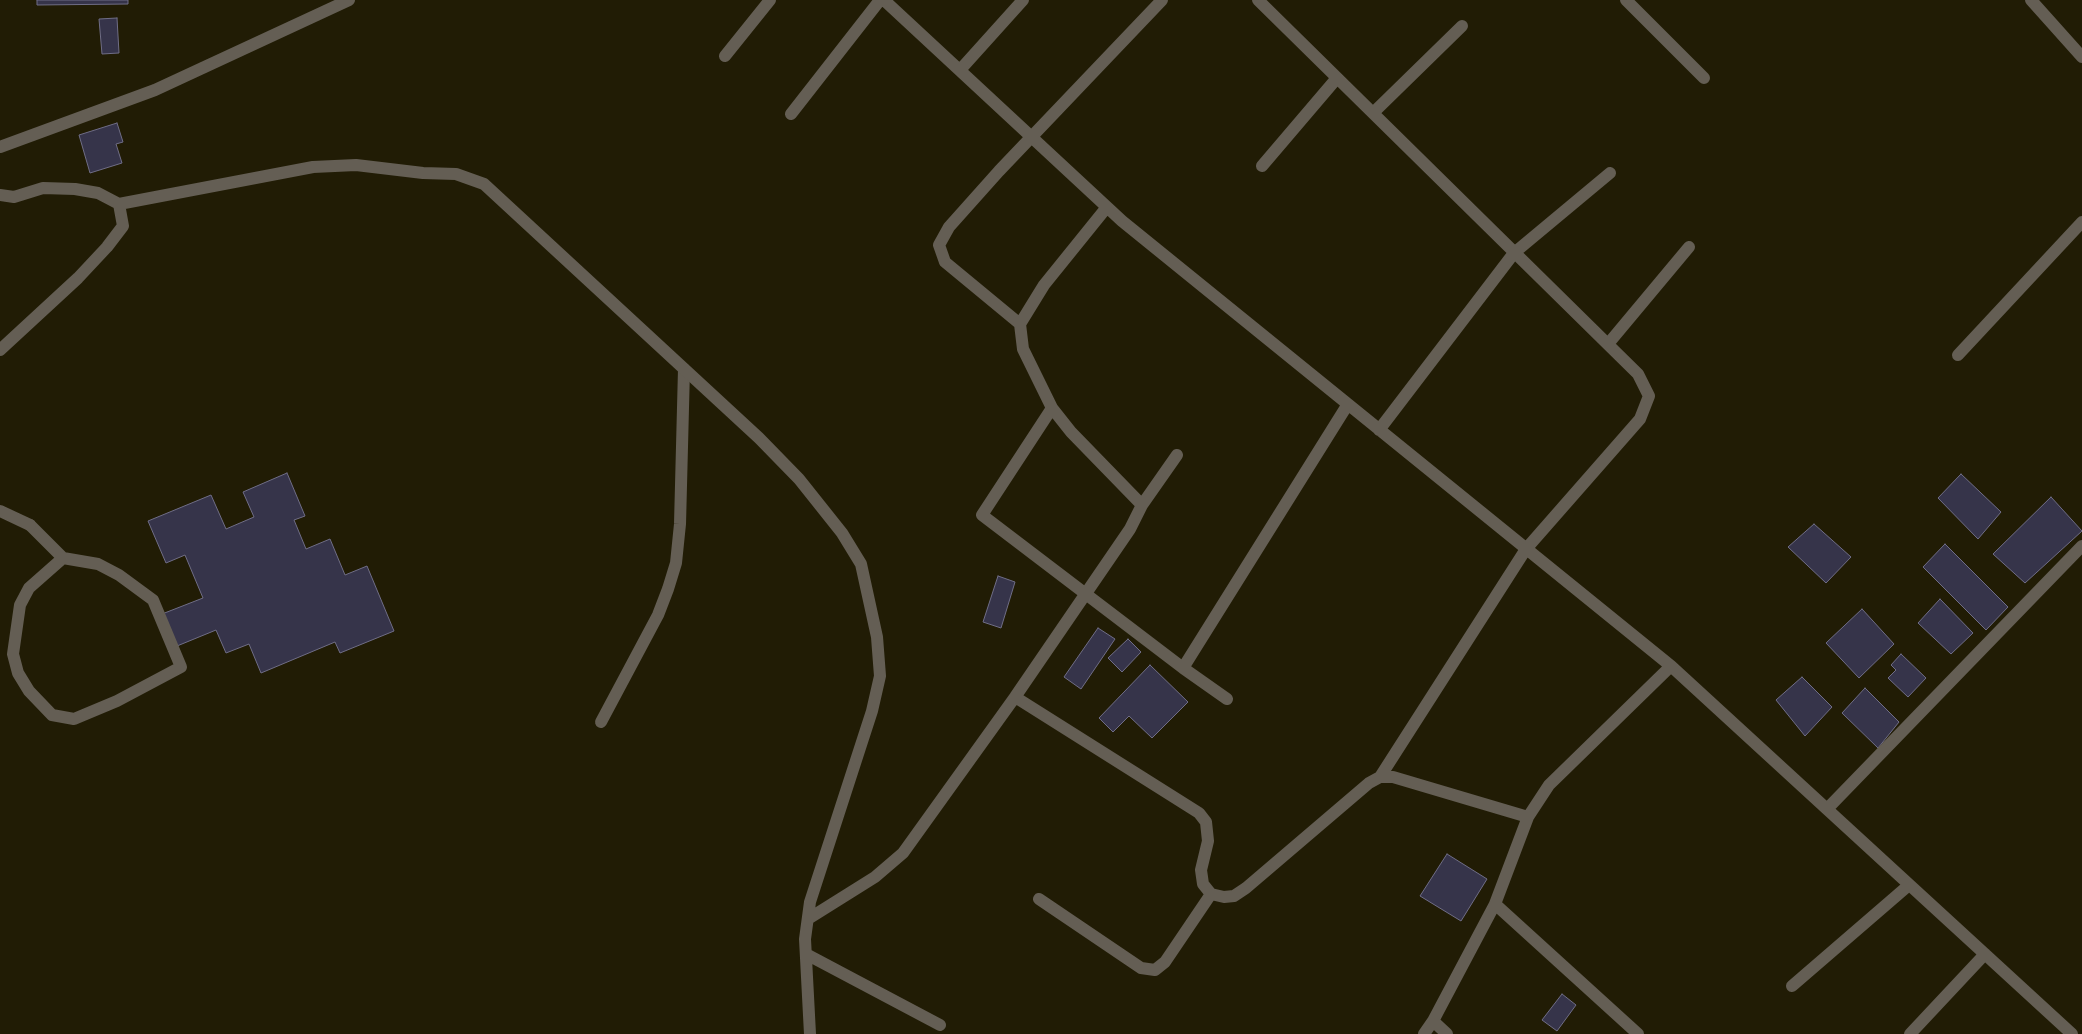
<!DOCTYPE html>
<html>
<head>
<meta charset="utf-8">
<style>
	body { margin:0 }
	canvas { display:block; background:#211c05 }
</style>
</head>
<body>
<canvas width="2082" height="1034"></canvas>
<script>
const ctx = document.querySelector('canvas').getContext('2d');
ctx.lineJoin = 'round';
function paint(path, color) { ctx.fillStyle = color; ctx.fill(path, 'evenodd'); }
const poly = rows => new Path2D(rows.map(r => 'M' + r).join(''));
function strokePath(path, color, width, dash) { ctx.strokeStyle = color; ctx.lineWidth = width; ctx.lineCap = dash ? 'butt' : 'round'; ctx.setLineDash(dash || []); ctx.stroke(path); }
const building = poly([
	[37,0,128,0,128,4,37,5,37,0],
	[117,18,119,53,102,54,99,19,117,18],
	[117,123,123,142,116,144,122,163,90,173,79,135,117,123],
	[287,473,305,516,294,520,306,549,330,539,345,575,367,566,394,631,340,653,335,642,261,673,249,644,226,653,216,630,177,646,162,614,203,598,185,555,166,563,148,521,211,495,226,529,254,517,243,492,287,473],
	[1961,474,2001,512,1978,539,1938,498,1961,474],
	[2051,497,2082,531,2025,583,1993,554,2051,497],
	[1814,524,1851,557,1826,583,1788,547,1814,524],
	[1945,544,2008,607,1986,630,1923,567,1945,544],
	[998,576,1015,582,1001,628,983,622,998,576],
	[1940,599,1973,633,1951,654,1918,623,1940,599],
	[1862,609,1894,644,1859,678,1826,643,1862,609],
	[1098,628,1115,639,1081,689,1064,677,1098,628],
	[1128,639,1141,652,1122,672,1108,658,1128,639],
	[1901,654,1926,678,1908,697,1888,678,1896,670,1891,665,1901,654],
	[1150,665,1188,702,1152,738,1129,716,1113,732,1099,718,1150,665],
	[1802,677,1832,707,1805,736,1776,700,1802,677],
	[1865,688,1899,722,1878,748,1842,713,1865,688],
	[1447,854,1487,879,1461,921,1420,896,1447,854],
	[1562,994,1576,1005,1557,1031,1542,1020,1562,994]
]);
const service = poly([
	[30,525,63,558,98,564,119,575,153,600,181,667,117,701,74,719,52,715,29,691,18,673,13,654,20,605,29,588,63,558],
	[601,722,658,615,668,589,676,563,680,524,684,369]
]);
const minor = poly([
	[884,0,1122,221,1671,666,2072,1034],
	[1258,0,1638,374,1649,396,1640,419,1526,549,1380,777],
	[1626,0,1704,78],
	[2031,0,2082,57],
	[725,56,770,0],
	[960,70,1023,0],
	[1373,113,1462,26],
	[791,114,880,0],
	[0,147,155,90,349,0],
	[1262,166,1337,78],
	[0,195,14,197,43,188,75,189,98,193,119,204,123,226,107,247,78,278,0,350],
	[119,204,313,167,356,165,423,173,456,174,484,184,759,438,799,479,842,533,861,564,877,637,880,676,872,711,810,902,805,939,810,1034],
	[1107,207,1044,285,1020,324,1023,349,1052,408,1071,432,1142,505],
	[1020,324,945,262,939,245,949,227,999,171,1162,0],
	[1608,344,1689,247],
	[1958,355,2082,222],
	[1052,408,982,515,1183,668,1227,699],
	[1379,430,1514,253,1610,173],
	[0,511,30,525],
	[1183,668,1348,404],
	[1015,697,1199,813,1206,822,1208,841,1201,870,1203,884,1211,894,1224,897,1234,896,1246,888,1369,783,1380,777,1393,777,1528,817],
	[1827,809,2082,546],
	[1039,899,1141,968,1155,970,1165,962,1211,894],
	[1495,904,1638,1034],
	[808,919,875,877,903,853,1015,697,1130,529,1142,505,1177,455],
	[806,954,940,1025],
	[1792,986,1909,885],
	[1424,1034,1433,1021],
	[1447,1034,1433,1021,1495,904,1528,817,1549,785,1671,666],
	[1910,1034,1985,954]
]);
paint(building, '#36344a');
strokePath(building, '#6f6d86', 1);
strokePath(service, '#645e54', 12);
strokePath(minor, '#645e54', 12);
</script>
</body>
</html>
